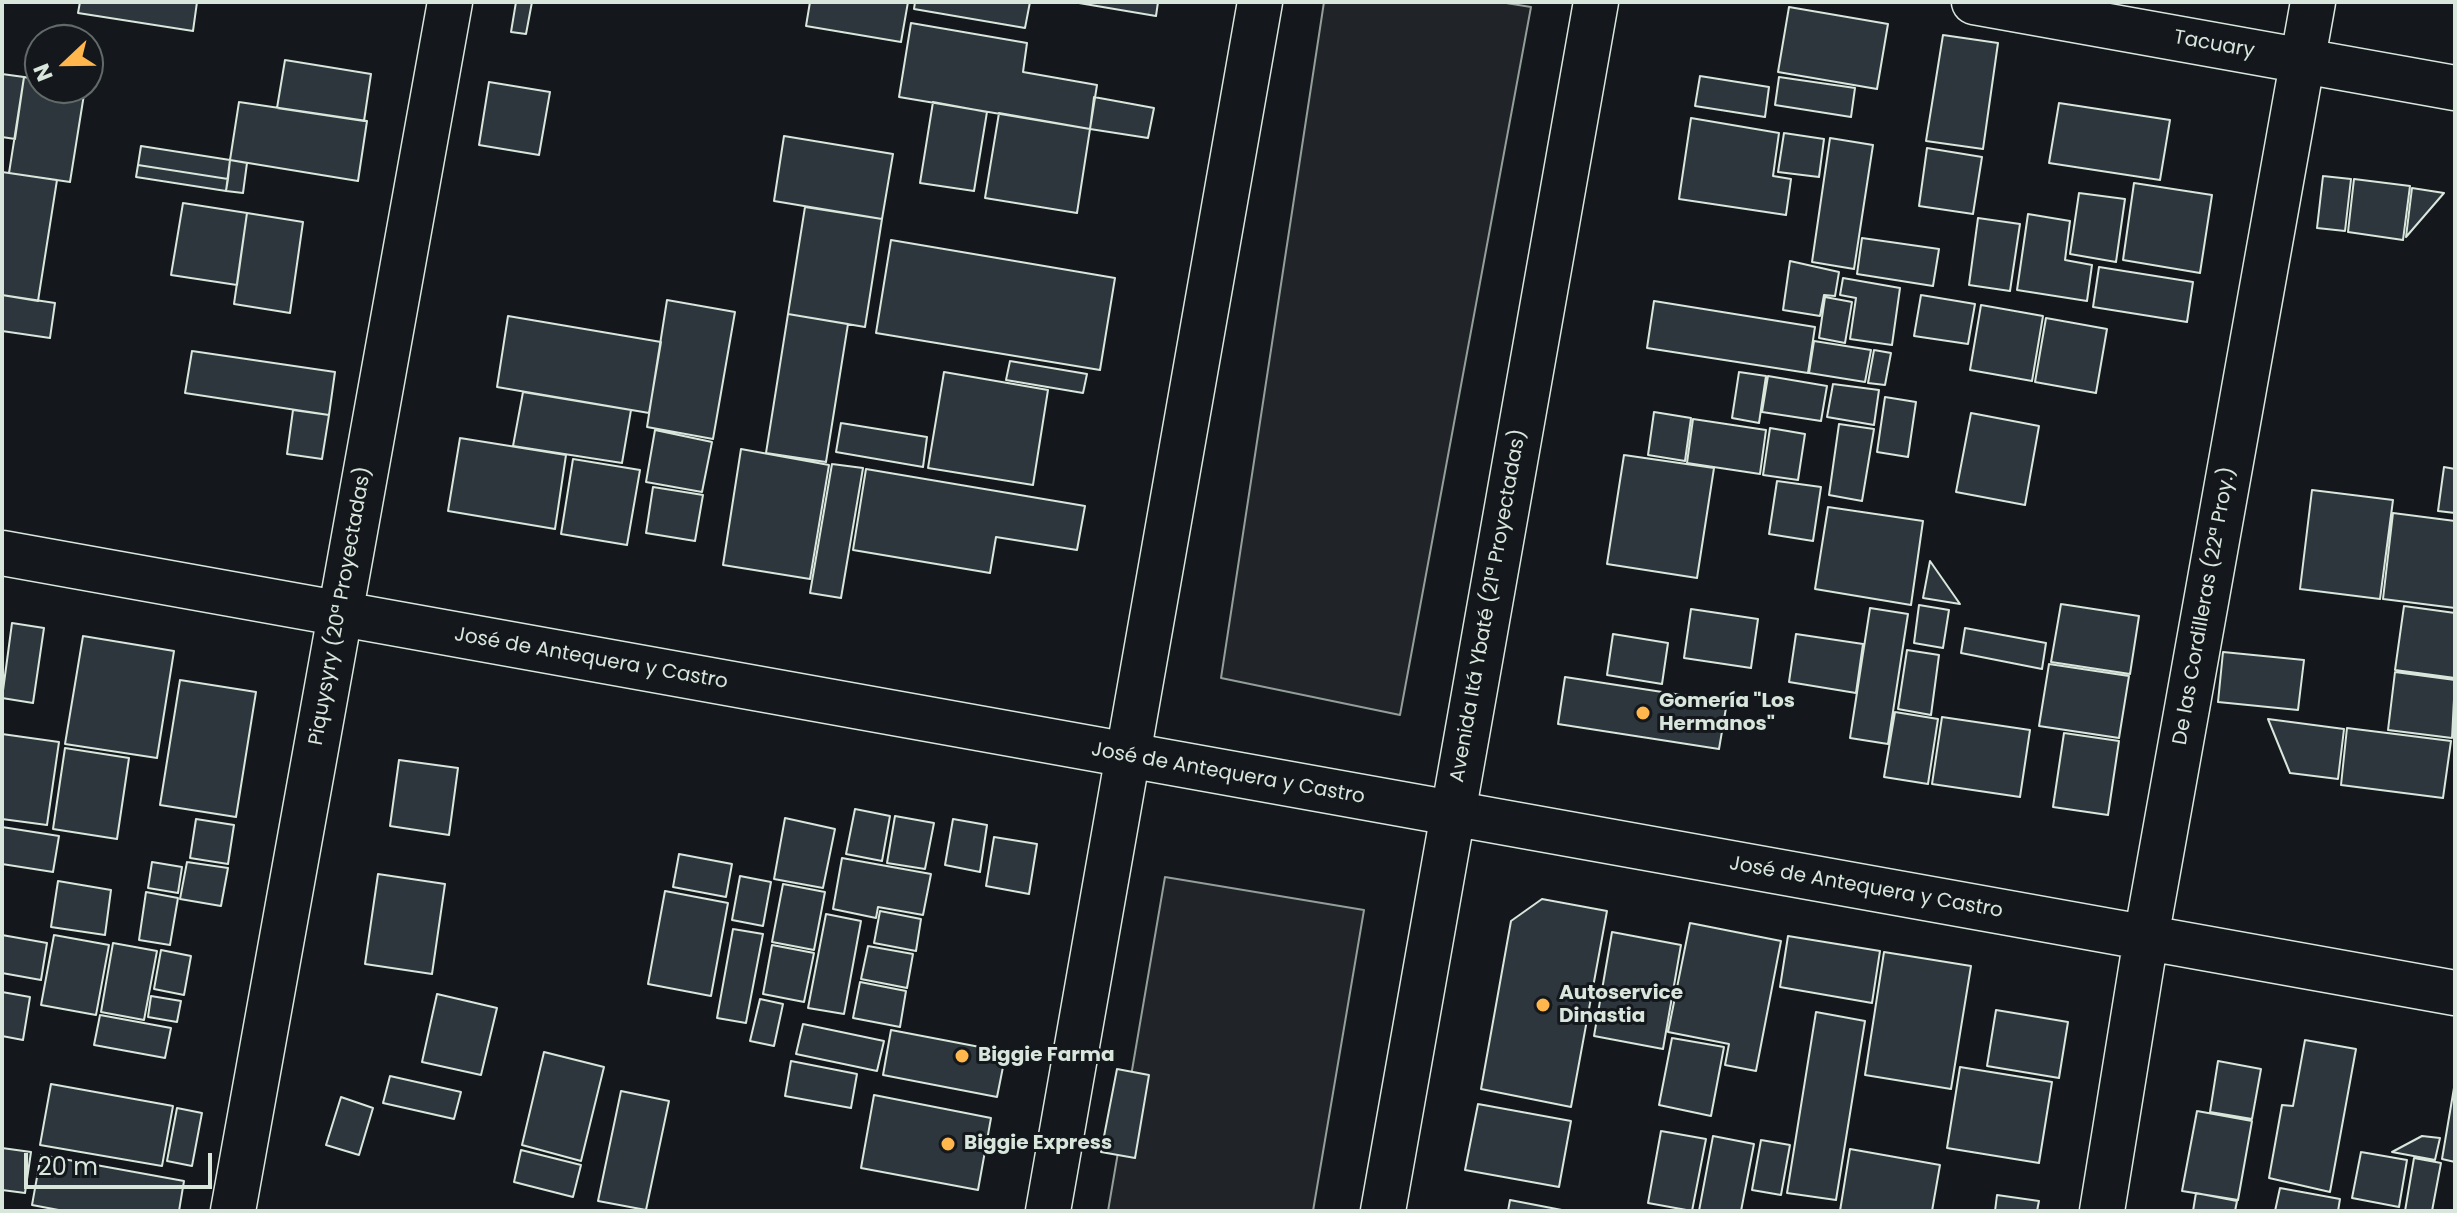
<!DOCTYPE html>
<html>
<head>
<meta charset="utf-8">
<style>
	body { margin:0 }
	#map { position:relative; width:2457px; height:1213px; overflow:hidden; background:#14181c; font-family:Poppins,sans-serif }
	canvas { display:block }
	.frame { position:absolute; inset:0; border:4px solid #d8e6dc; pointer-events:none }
	.north { position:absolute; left:24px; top:24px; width:80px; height:80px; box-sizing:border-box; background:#14181c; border:2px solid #626a69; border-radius:50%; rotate:248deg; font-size:22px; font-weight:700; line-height:32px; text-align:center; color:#d8e6dc }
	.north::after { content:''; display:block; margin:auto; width:28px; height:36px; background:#ffb74d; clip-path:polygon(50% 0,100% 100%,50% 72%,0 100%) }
	.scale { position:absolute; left:24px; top:1153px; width:188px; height:36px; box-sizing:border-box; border:4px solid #d8e6dc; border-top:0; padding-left:10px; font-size:24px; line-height:28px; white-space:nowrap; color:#d8e6dc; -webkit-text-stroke:6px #14181c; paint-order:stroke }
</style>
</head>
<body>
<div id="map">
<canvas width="2457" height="1213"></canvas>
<div class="frame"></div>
<div class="north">N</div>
<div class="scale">20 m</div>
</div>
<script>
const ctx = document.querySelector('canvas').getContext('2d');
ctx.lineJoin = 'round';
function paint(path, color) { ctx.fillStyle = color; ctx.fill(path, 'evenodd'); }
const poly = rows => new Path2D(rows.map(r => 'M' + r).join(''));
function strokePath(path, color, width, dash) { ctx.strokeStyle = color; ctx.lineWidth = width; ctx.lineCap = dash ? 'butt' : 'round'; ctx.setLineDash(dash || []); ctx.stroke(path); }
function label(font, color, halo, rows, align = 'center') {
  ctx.font = font + ' Poppins,sans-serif'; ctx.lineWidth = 6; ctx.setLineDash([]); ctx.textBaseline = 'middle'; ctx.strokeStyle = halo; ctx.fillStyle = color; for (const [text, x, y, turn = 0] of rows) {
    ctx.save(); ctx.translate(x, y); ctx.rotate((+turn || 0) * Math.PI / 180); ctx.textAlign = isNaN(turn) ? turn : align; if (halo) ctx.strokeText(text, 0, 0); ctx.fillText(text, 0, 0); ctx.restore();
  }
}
const green = poly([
	[1324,2,1500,2,1531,7,1400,715,1221,678,1324,2],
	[1165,877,1364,910,1313,1211,1108,1211,1165,877]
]);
const building = poly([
	[80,2,197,2,193,31,78,13,80,2],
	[516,2,532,2,526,34,511,32,516,2],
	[810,2,908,2,901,42,806,26,810,2],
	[915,2,1030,2,1025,28,914,9,915,2],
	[1073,2,1158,2,1156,16,1073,2],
	[1789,7,1888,24,1877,89,1778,72,1789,7],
	[911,23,1027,43,1023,72,1097,85,1090,129,899,97,911,23],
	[1943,35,1998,43,1983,149,1926,141,1943,35],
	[285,60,371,74,364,121,277,108,285,60],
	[2,74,24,77,15,139,2,137,2,74],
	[1700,76,1769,87,1765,117,1695,106,1700,76],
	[24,77,40,80,40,88,85,88,70,182,9,173,24,77],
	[1779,77,1855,88,1851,117,1775,105,1779,77],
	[489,82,550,92,539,155,479,145,489,82],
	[1094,97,1154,108,1148,138,1090,129,1094,97],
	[239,102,367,121,358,181,230,160,239,102],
	[933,102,987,112,974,191,920,183,933,102],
	[2059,103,2170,120,2160,180,2049,163,2059,103],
	[999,113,1090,129,1077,213,985,198,999,113],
	[1691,118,1779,133,1773,176,1791,179,1786,215,1679,199,1691,118],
	[1784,133,1824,139,1819,177,1778,172,1784,133],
	[784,136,893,154,882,219,774,201,784,136],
	[1830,138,1873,145,1854,269,1812,262,1830,138],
	[141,146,230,160,228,179,138,165,141,146],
	[1927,148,1982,157,1973,214,1919,206,1927,148],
	[230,160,247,163,243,193,226,191,230,160],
	[138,165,228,179,226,191,136,177,138,165],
	[2,172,57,180,38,301,2,295,2,172],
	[2323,176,2351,179,2345,231,2317,228,2323,176],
	[2354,179,2410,186,2403,240,2348,232,2354,179],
	[2134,183,2212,195,2200,273,2123,260,2134,183],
	[2412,188,2444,193,2406,237,2412,188],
	[2079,193,2125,199,2116,262,2070,254,2079,193],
	[183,203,247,213,237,285,171,275,183,203],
	[805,207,882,219,865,327,788,314,805,207],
	[247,213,303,222,290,313,234,304,247,213],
	[2028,214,2070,221,2065,260,2092,265,2087,301,2017,290,2028,214],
	[1978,218,2020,224,2010,291,1969,285,1978,218],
	[1862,238,1939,249,1933,286,1857,274,1862,238],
	[891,240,1115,278,1100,370,876,333,891,240],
	[1790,261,1839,272,1835,296,1824,295,1820,316,1783,310,1790,261],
	[2099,267,2193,282,2187,322,2093,307,2099,267],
	[1843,278,1900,288,1892,345,1850,339,1856,298,1840,295,1843,278],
	[2,295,55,303,50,338,2,331,2,295],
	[1921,295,1975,304,1968,344,1914,336,1921,295],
	[1825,297,1852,302,1845,343,1819,338,1825,297],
	[667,300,735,312,713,439,647,427,667,300],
	[1654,301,1815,327,1808,373,1647,348,1654,301],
	[1981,305,2043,316,2032,381,1970,370,1981,305],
	[788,314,848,324,826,462,766,453,788,314],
	[508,316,661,342,649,413,497,387,508,316],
	[2046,318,2107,329,2096,393,2035,382,2046,318],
	[1814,341,1871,350,1865,382,1809,373,1814,341],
	[1874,350,1891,353,1885,385,1868,383,1874,350],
	[192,351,335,372,329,415,185,393,192,351],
	[1010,361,1087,374,1083,393,1006,380,1010,361],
	[944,372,1048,390,1033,485,928,468,944,372],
	[1739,372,1766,376,1759,423,1732,418,1739,372],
	[1768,376,1827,386,1821,421,1762,412,1768,376],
	[1833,384,1879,390,1874,425,1827,417,1833,384],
	[523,392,631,410,622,463,513,446,523,392],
	[1885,397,1916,402,1908,457,1877,452,1885,397],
	[293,410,329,415,322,459,287,454,293,410],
	[1654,412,1691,418,1685,461,1648,455,1654,412],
	[1971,413,2039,426,2025,505,1956,492,1971,413],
	[1693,419,1766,430,1760,474,1687,463,1693,419],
	[841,423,927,437,923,467,836,452,841,423],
	[1839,424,1874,429,1862,501,1829,495,1839,424],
	[1770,428,1805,434,1798,480,1763,475,1770,428],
	[655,430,712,442,702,492,646,482,655,430],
	[460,438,566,455,555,529,448,511,460,438],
	[741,449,829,465,810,579,723,565,741,449],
	[1624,455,1714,468,1697,578,1607,564,1624,455],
	[573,459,640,470,627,545,561,534,573,459],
	[832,464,863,468,841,598,810,593,832,464],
	[2444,467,2455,469,2455,513,2438,511,2444,467],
	[866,469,1085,506,1077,550,996,537,990,573,853,550,866,469],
	[1777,481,1821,487,1813,541,1769,534,1777,481],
	[653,487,703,495,695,541,646,533,653,487],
	[2312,490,2393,500,2380,599,2300,589,2312,490],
	[1828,507,1923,521,1911,605,1815,589,1828,507],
	[2393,513,2455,521,2455,608,2383,599,2393,513],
	[1930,561,1960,604,1923,598,1930,561],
	[2061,604,2139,616,2130,674,2051,662,2061,604],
	[1919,605,1949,610,1943,648,1914,643,1919,605],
	[2404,606,2455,613,2455,678,2395,670,2404,606],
	[1870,608,1908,614,1888,744,1850,738,1870,608],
	[1691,609,1758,619,1751,668,1684,658,1691,609],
	[12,623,44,628,33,703,2,698,12,623],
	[1965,628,2046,643,2042,669,1961,653,1965,628],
	[1613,634,1668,643,1662,684,1607,675,1613,634],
	[1796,634,1863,644,1856,693,1789,682,1796,634],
	[83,636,174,651,157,758,65,744,83,636],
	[1907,650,1939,655,1931,715,1898,709,1907,650],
	[2223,652,2304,660,2298,710,2218,702,2223,652],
	[2049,664,2129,676,2119,738,2039,726,2049,664],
	[2395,672,2455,680,2452,738,2388,730,2395,672],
	[1565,677,1727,702,1719,749,1558,724,1565,677],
	[180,680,256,692,236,817,160,805,180,680],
	[1895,712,1938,719,1928,784,1884,777,1895,712],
	[1942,717,2030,730,2020,797,1932,784,1942,717],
	[2268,719,2344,729,2338,779,2290,773,2268,719],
	[2347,728,2451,741,2443,798,2341,785,2347,728],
	[2064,733,2119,741,2108,815,2053,807,2064,733],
	[2,734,59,742,47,825,2,819,2,734],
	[65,748,129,758,117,839,53,829,65,748],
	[399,760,458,768,449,835,390,826,399,760],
	[855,809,890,816,882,861,846,854,855,809],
	[895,816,934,823,925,869,887,863,895,816],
	[785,818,835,829,823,888,774,879,785,818],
	[196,819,234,825,228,864,190,858,196,819],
	[953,819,987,825,980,872,945,865,953,819],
	[2,827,59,836,53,872,2,864,2,827],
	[994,837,1037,844,1029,894,986,886,994,837],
	[679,854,732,864,726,897,673,887,679,854],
	[842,858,931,874,923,915,878,907,876,918,833,909,842,858],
	[152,862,182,867,178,893,148,888,152,862],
	[187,862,228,868,221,906,180,899,187,862],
	[378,874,445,884,432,974,365,964,378,874],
	[740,876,771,882,763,926,732,920,740,876],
	[58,881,111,890,105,935,51,927,58,881],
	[783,884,825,892,814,950,772,942,783,884],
	[665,891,728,903,711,996,648,984,665,891],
	[146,892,178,898,170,945,139,940,146,892],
	[1542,899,1607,911,1571,1107,1481,1089,1511,921,1542,899],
	[880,911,921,919,916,951,874,943,880,911],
	[826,914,861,921,844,1014,808,1008,826,914],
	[1690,923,1781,941,1756,1071,1725,1065,1729,1044,1668,1032,1690,923],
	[733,929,763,934,746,1023,717,1018,733,929],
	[1612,932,1681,945,1663,1049,1594,1036,1612,932],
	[2,935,47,943,41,980,2,973,2,935],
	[54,935,109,945,96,1015,41,1005,54,935],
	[1788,936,1880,951,1872,1003,1780,987,1788,936],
	[113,943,157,951,144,1020,101,1012,113,943],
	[772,945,814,953,804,1002,763,994,772,945],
	[868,946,913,954,907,988,861,979,868,946],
	[161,950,191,956,184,995,154,989,161,950],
	[1884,952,1971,966,1951,1089,1865,1075,1884,952],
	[860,982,906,991,900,1027,853,1018,860,982],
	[2,992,30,997,23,1040,2,1036,2,992],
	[437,994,497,1008,481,1075,422,1062,437,994],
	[151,996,181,1001,177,1022,148,1017,151,996],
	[760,999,783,1004,774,1046,750,1041,760,999],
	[1996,1010,2068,1022,2059,1078,1987,1066,1996,1010],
	[1816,1012,1865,1021,1836,1200,1787,1193,1816,1012],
	[100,1015,171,1028,165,1058,94,1045,100,1015],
	[803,1024,884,1041,877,1071,796,1054,803,1024],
	[891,1030,1006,1052,997,1097,883,1075,891,1030],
	[1672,1038,1724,1047,1711,1116,1659,1105,1672,1038],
	[2305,1040,2356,1049,2330,1192,2269,1178,2282,1105,2293,1106,2305,1040],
	[544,1052,604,1067,581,1161,522,1145,544,1052],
	[791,1061,857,1074,851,1108,785,1096,791,1061],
	[2218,1061,2261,1069,2252,1119,2210,1112,2218,1061],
	[1960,1067,2052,1082,2039,1163,1947,1148,1960,1067],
	[1117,1069,1149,1075,1135,1158,1101,1152,1117,1069],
	[390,1076,461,1092,454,1119,383,1103,390,1076],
	[2455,1082,2455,1162,2442,1159,2455,1082],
	[51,1084,173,1106,162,1166,40,1145,51,1084],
	[621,1091,669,1101,646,1210,598,1201,621,1091],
	[874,1095,991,1118,978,1190,861,1168,874,1095],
	[341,1097,373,1108,359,1155,326,1145,341,1097],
	[1478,1104,1571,1121,1559,1187,1465,1170,1478,1104],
	[177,1108,202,1113,192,1166,167,1161,177,1108],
	[2197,1111,2252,1121,2238,1200,2182,1191,2197,1111],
	[1661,1131,1706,1139,1692,1211,1648,1203,1661,1131],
	[1713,1136,1754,1144,1741,1211,1699,1211,1713,1136],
	[2422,1136,2440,1138,2435,1160,2392,1152,2422,1136],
	[1761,1140,1790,1145,1781,1195,1752,1190,1761,1140],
	[2,1148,31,1152,25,1193,2,1190,2,1148],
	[1850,1149,1940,1165,1932,1211,1840,1211,1850,1149],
	[521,1150,581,1165,573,1197,514,1182,521,1150],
	[2361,1152,2407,1160,2399,1207,2352,1198,2361,1152],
	[41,1155,184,1181,179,1211,64,1211,32,1205,41,1155],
	[2414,1158,2441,1163,2432,1211,2405,1211,2414,1158],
	[2280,1188,2340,1199,2338,1211,2275,1211,2280,1188],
	[2196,1193,2237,1201,2235,1211,2193,1211,2196,1193],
	[1997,1195,2039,1201,2037,1211,1995,1211,1997,1195],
	[1510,1200,1567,1211,1508,1211,1510,1200]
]);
const minor = poly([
	[1974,2,2455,88],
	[2,553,2455,993],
	[233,1211,450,2],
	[2102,1211,2146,938,2313,2]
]);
const secondary = poly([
	[1048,1211,1260,2],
	[1383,1211,1596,2]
]);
const markers = [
	[1643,713,8,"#ffb74d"],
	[1543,1005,8,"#ffb74d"],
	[962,1056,8,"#ffb74d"],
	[948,1144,8,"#ffb74d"]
];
const streetNames = [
	["Tacuary",2214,45,10],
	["Piquysyry (20ª Proyectadas)",341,606,-80],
	["Avenida Itá Ybaté (21ª Proyectadas)",1489,606,-80],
	["De las Cordilleras (22ª Proy.)",2205,606,-80],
	["José de Antequera y Castro",591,659,10],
	["José de Antequera y Castro",1228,774,10],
	["José de Antequera y Castro",1866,888,10]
];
const poiNames = [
	["Gomería \"Los",1659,702],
	["Hermanos\"",1659,725],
	["Autoservice",1559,994],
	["Dinastia",1559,1017],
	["Biggie Farma",978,1056],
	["Biggie Express",964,1144]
];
paint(green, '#202428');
strokePath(green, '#939e99', 2);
paint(building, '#2c363c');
strokePath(building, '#d8e6dc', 2);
strokePath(minor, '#d8e6dc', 47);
strokePath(secondary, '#d8e6dc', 47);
strokePath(minor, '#14181c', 44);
strokePath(secondary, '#14181c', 44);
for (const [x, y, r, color] of markers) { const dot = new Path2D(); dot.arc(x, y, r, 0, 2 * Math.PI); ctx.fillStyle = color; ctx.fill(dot); strokePath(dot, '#14181c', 3); }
label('20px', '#d8e6dc', '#14181c', streetNames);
label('bold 20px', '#d8e6dc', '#14181c', poiNames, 'left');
</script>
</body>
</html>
